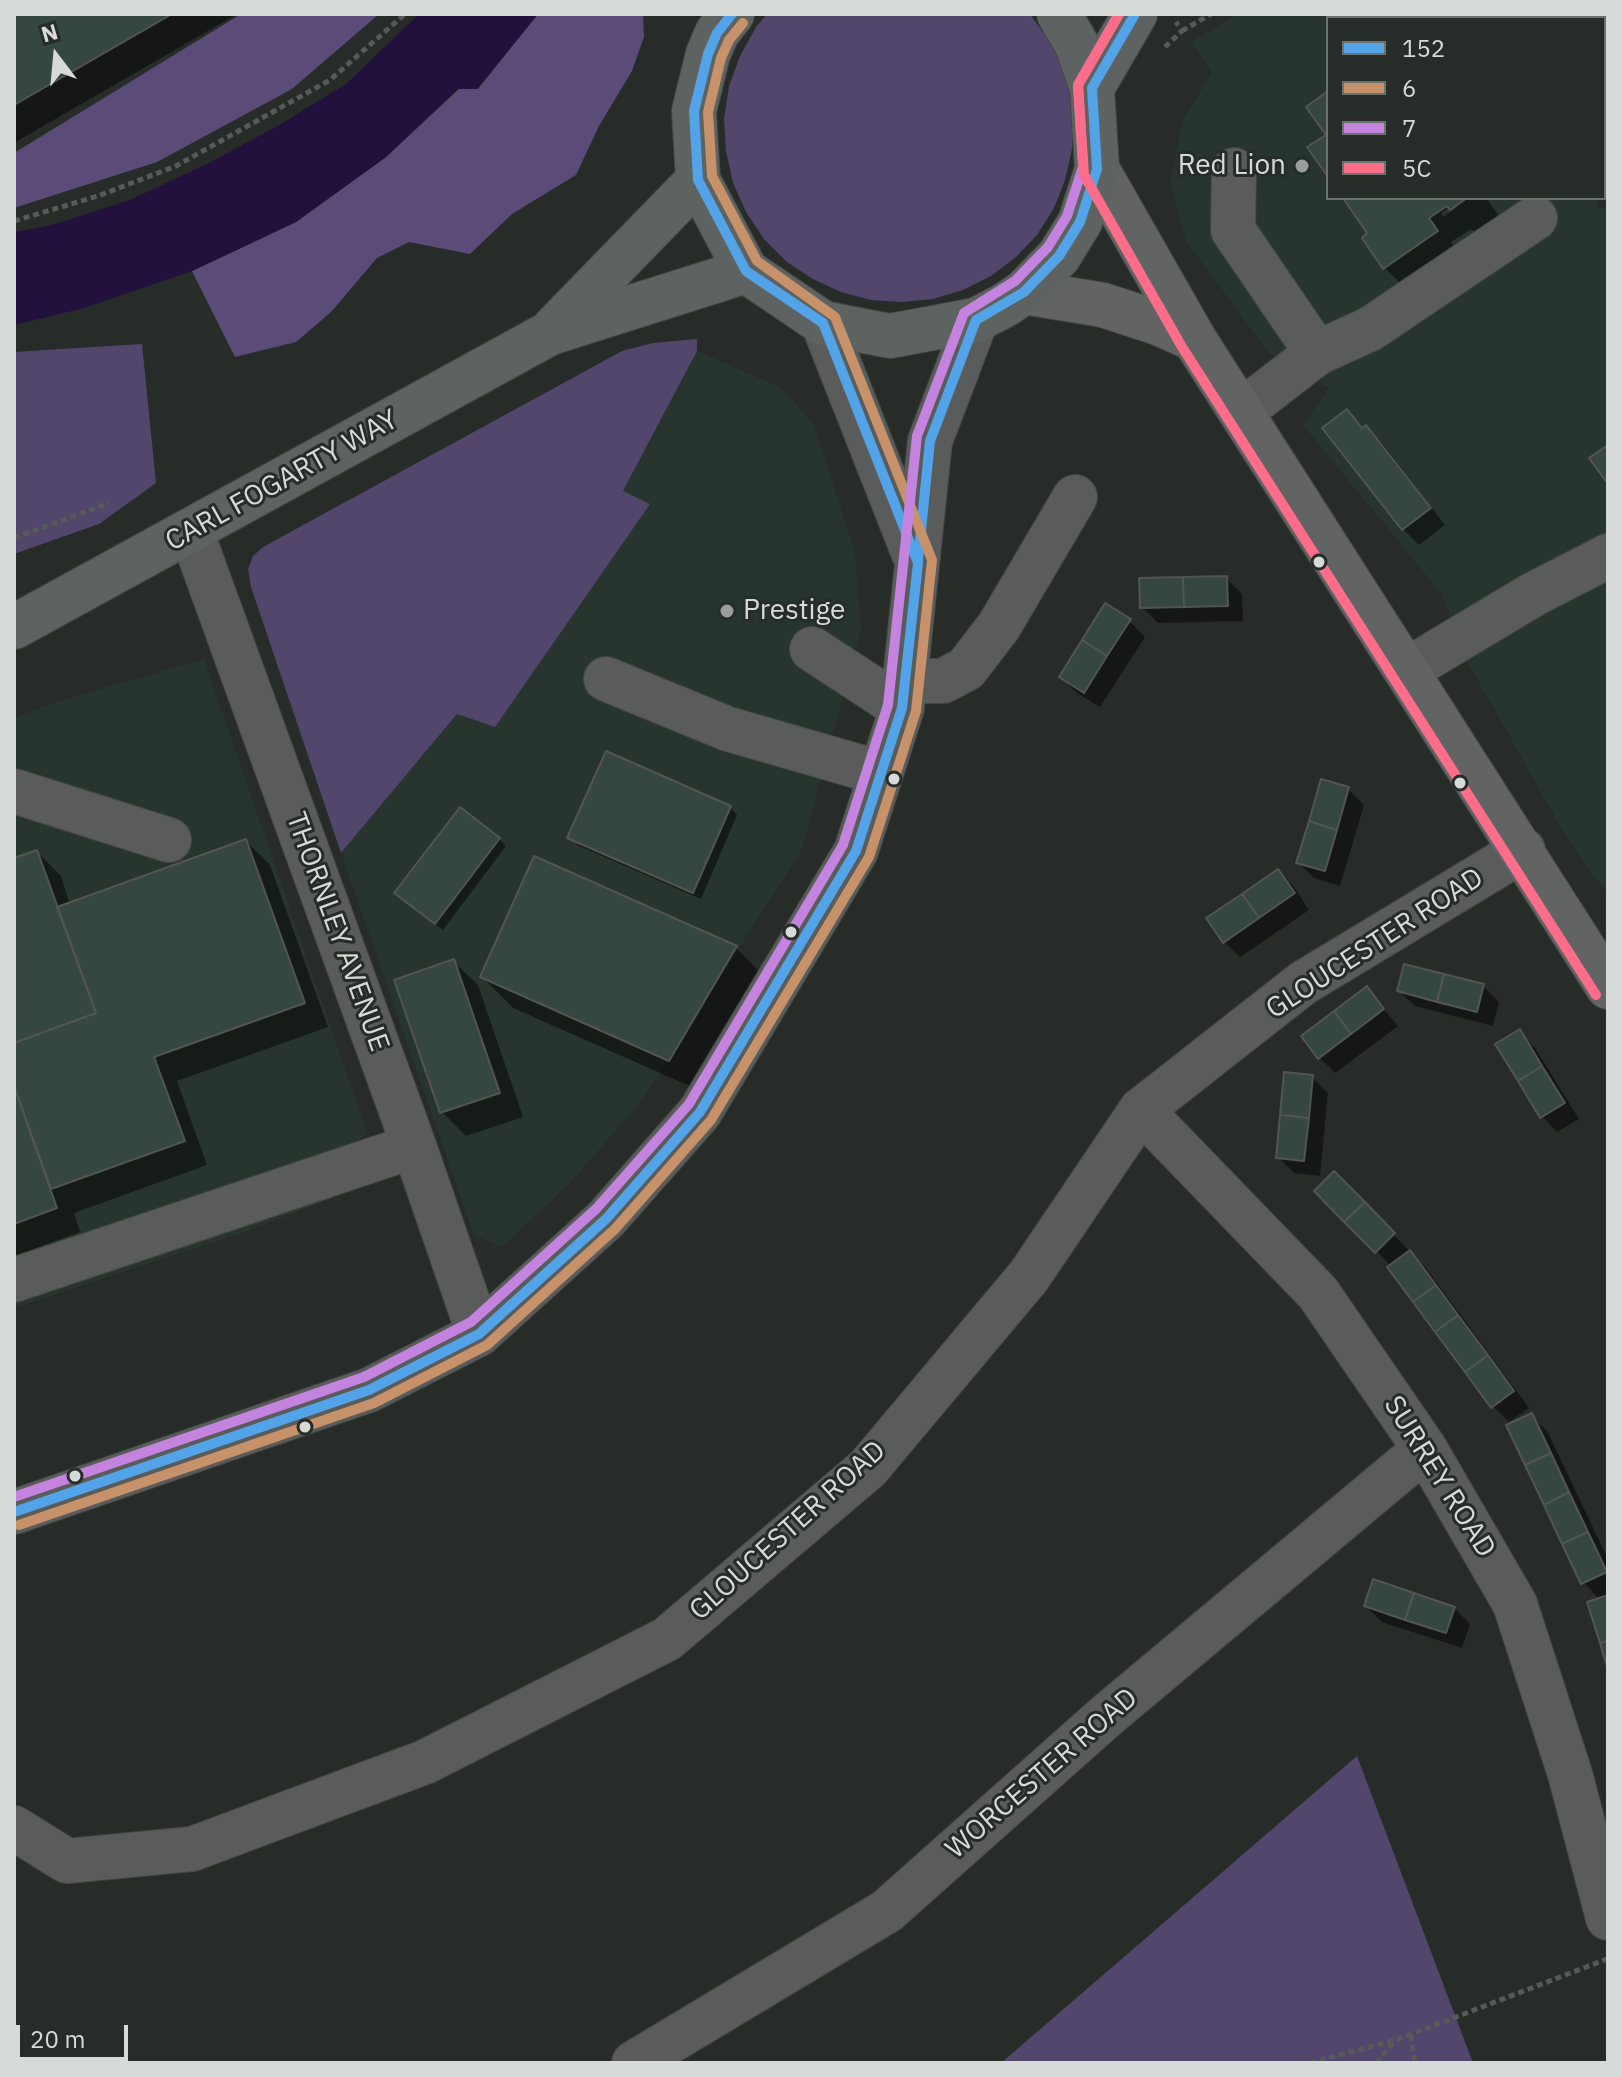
<!DOCTYPE html>
<html>
<head>
<meta charset="utf-8">
<style>
	body { margin:0 }
	#map { position:relative; width:1622px; height:2077px; overflow:hidden; background:#272c29; font-family:"IBM Plex Sans",sans-serif }
	canvas { display:block }
	.frame { position:absolute; inset:0; border:16px solid #d6dbd8; pointer-events:none }
	.legend { position:absolute; left:1326px; top:16px; width:280px; height:184px; box-sizing:border-box; background:#262d29; border:2px solid #6c736f; margin:0; padding:10px 14px; list-style:none; font-size:24px; color:#d6dbd8 }
	.legend li { display:flex; align-items:center; gap:16px; height:40px }
	.legend b { width:40px; border:2px solid #6c736f }
	.north { position:absolute; left:16px; top:16px; width:80px; height:80px; -webkit-text-stroke:6px #262d29; paint-order:stroke; rotate:344deg; font-size:22px; font-weight:700; line-height:32px; text-align:center; color:#d6dbd8 }
	.north::after { content:''; display:block; margin:auto; width:28px; height:36px; background:#d6dbd8; clip-path:polygon(50% 0,100% 100%,50% 72%,0 100%) }
	.scale { position:absolute; left:16px; top:2025px; width:112px; height:36px; box-sizing:border-box; border:4px solid #d6dbd8; border-top:0; padding-left:10px; font-size:24px; line-height:28px; white-space:nowrap; color:#d6dbd8; -webkit-text-stroke:6px #262d29; paint-order:stroke }
</style>
</head>
<body>
<div id="map">
<canvas width="1622" height="2077"></canvas>
<div class="frame"></div>
<ul class="legend">
<li><b style="height:10px;background:#53a3e8"></b>152</li>
<li><b style="height:10px;background:#c7916a"></b>6</li>
<li><b style="height:10px;background:#c483df"></b>7</li>
<li><b style="height:10px;background:#fb6d88"></b>5C</li>
</ul>
<div class="north">N</div>
<div class="scale">20 m</div>
</div>
<script>
const ctx = document.querySelector('canvas').getContext('2d');
ctx.lineJoin = 'round';
function paint(path, color) { ctx.fillStyle = color; ctx.fill(path, 'evenodd'); }
const poly = rows => new Path2D(rows.map(r => 'M' + r).join(''));
function strokePath(path, color, width, dash) { ctx.strokeStyle = color; ctx.lineWidth = width; ctx.lineCap = dash ? 'butt' : 'round'; ctx.setLineDash(dash || []); ctx.stroke(path); }
function label(font, color, halo, rows, align = 'center') {
  ctx.font = font + ' "IBM Plex Sans",sans-serif'; ctx.lineWidth = 6; ctx.setLineDash([]); ctx.textBaseline = 'middle'; ctx.strokeStyle = halo; ctx.fillStyle = color; for (const [text, x, y, turn = 0] of rows) {
    ctx.save(); ctx.translate(x, y); ctx.rotate((+turn || 0) * Math.PI / 180); ctx.textAlign = isNaN(turn) ? turn : align; if (halo) ctx.strokeText(text, 0, 0); ctx.fillText(text, 0, 0); ctx.restore();
  }
}
const built = poly([
	[1238,14,1574,14,1577,18,1328,18,1328,198,1599,198,1596,207,1608,209,1608,891,1594,877,1564,833,1466,659,1441,593,1303,425,1329,388,1269,353,1186,241,1170,183,1183,119,1212,73,1191,42],
	[1604,63,1608,69,1608,174,1604,185],
	[697,351,780,387,813,423,855,552,861,629,802,849,643,1099,569,1184,502,1247,474,1235,341,853,457,714,495,727,649,504,623,492],
	[204,659,367,1133,352,1145,383,1179,239,1234,14,1308,14,718,53,703]
]);
const green = poly([
	[767,14,1030,14,1057,52,1068,83,1073,116,1072,149,1065,180,1054,208,1037,235,1016,257,991,276,963,290,933,299,902,302,871,300,841,292,813,279,787,262,764,239,746,212,733,183,726,151,724,119,729,86,740,56,756,27],
	[1574,14,1608,14,1608,69,1604,63,1604,18,1577,18],
	[697,339,697,351,623,491,650,504,495,727,457,714,341,853,251,587,248,569,253,556,263,547,622,351,653,343],
	[142,344,156,483,99,524,14,554,14,352],
	[1357,1756,1473,2063,1001,2063]
]);
const forest = poly([
	[241,14,379,14,292,89,157,162,14,208,14,153],
	[538,14,643,14,644,37,632,71,599,126,576,175,512,214,470,254,409,242,377,258,331,312,296,342,235,357,192,271,296,222,386,157,459,89,478,89]
]);
const water = poly([
	[419,14,538,14,477,89,458,89,386,157,296,222,192,271,84,308,14,325,14,232,52,225,130,200,211,162,281,124,346,84]
]);
const shadow = poly([
	[14,14,237,14,14,143],
	[1345,198,1486,198,1499,216,1475,232,1471,229,1451,242,1460,256,1409,292,1385,268,1364,238,1370,234],
	[1454,204,1457,207,1443,217,1441,213],
	[1347,412,1382,443,1445,525,1419,545,1403,529],
	[1226,578,1242,594,1243,621,1158,623,1142,607],
	[1129,621,1145,637,1100,707,1077,693,1061,677],
	[1348,789,1364,805,1340,886,1314,878,1298,862],
	[730,807,737,815,701,899,577,845,570,837],
	[499,839,506,846,443,930,404,900],
	[246,841,270,865,328,1027,177,1081,207,1165,74,1213,80,1232,14,1256,14,861,37,852,61,876,70,905],
	[1278,871,1294,887,1309,910,1240,957,1224,942],
	[736,948,767,979,701,1091,513,1008,482,977],
	[454,962,478,985,523,1117,466,1136,442,1112],
	[1483,986,1499,1002,1493,1026,1415,1006,1399,991],
	[1367,989,1398,1026,1335,1073,1319,1057],
	[1519,1032,1535,1048,1579,1119,1557,1132,1542,1116],
	[1312,1077,1328,1093,1320,1176,1294,1173,1278,1157],
	[1334,1174,1426,1268,1529,1408,1509,1422,1493,1406,1391,1266,1317,1191],
	[1531,1416,1547,1431,1608,1559,1608,1594,1602,1596,1603,1599,1608,1598,1608,1663,1600,1600,1583,1582],
	[1366,1606,1454,1608,1470,1624,1462,1648,1382,1622]
]);
const building = poly([
	[14,14,172,14,14,105,14,14],
	[1328,91,1328,177,1307,147,1326,135,1306,107,1328,91],
	[1343,198,1467,198,1450,210,1447,206,1429,218,1438,231,1383,269,1362,238,1367,233,1343,198],
	[1347,409,1362,428,1366,425,1431,508,1402,530,1322,428,1347,409],
	[1608,445,1608,484,1589,458,1608,445],
	[1227,576,1228,606,1184,607,1183,577,1227,576],
	[1183,577,1184,607,1140,608,1139,578,1183,577],
	[1105,603,1131,619,1107,656,1082,640,1105,603],
	[1082,640,1107,656,1084,693,1059,677,1082,640],
	[606,751,731,806,693,893,567,838,606,751],
	[1321,779,1349,787,1337,830,1309,821,1321,779],
	[460,807,500,838,435,924,394,893,460,807],
	[1309,821,1337,830,1325,871,1296,863,1309,821],
	[246,839,305,1003,154,1057,185,1141,51,1189,14,1086,14,1043,96,1013,57,907,246,839],
	[37,850,96,1013,14,1043,14,858,37,850],
	[534,856,737,946,669,1061,480,977,534,856],
	[1278,869,1295,893,1259,918,1242,894,1278,869],
	[1242,894,1259,918,1223,943,1206,918,1242,894],
	[454,959,500,1093,440,1113,394,980,454,959],
	[1404,964,1444,974,1437,1002,1397,991,1404,964],
	[1444,974,1484,984,1477,1012,1437,1002,1444,974],
	[1367,986,1384,1009,1351,1034,1334,1011,1367,986],
	[1334,1011,1351,1034,1318,1059,1301,1036,1334,1011],
	[1520,1029,1542,1066,1518,1081,1495,1044,1520,1029],
	[1542,1066,1565,1103,1540,1118,1518,1081,1542,1066],
	[1284,1072,1313,1075,1309,1118,1280,1115,1284,1072],
	[14,1086,57,1208,14,1224,14,1086],
	[1280,1115,1309,1118,1304,1161,1276,1158,1280,1115],
	[1334,1171,1365,1202,1344,1222,1314,1191,1334,1171],
	[1365,1202,1395,1233,1375,1253,1344,1222,1365,1202],
	[1410,1250,1436,1285,1413,1302,1387,1267,1410,1250],
	[1436,1285,1458,1315,1435,1332,1413,1302,1436,1285],
	[1458,1315,1488,1355,1465,1372,1435,1332,1458,1315],
	[1488,1355,1514,1391,1491,1408,1465,1372,1488,1355],
	[1532,1413,1551,1453,1525,1465,1506,1425,1532,1413],
	[1551,1453,1569,1492,1544,1505,1525,1465,1551,1453],
	[1569,1492,1588,1532,1562,1544,1544,1505,1569,1492],
	[1588,1532,1607,1572,1581,1584,1562,1544,1588,1532],
	[1373,1579,1414,1593,1405,1620,1364,1606,1373,1579],
	[1414,1593,1455,1607,1446,1633,1405,1620,1414,1593],
	[1608,1595,1608,1641,1600,1643,1587,1602,1608,1595],
	[1608,1641,1608,1670,1600,1643,1608,1641]
]);
const path = poly([
	[1182,31,1211,14],
	[1165,47,1182,31,1176,22],
	[14,221,98,196,176,166,330,80,405,14],
	[14,538,109,503],
	[1411,2035,1415,2063],
	[1310,2063,1396,2040,1607,1959],
	[1376,2063,1395,2041]
]);
const minor = poly([
	[1361,14,1372,18],
	[1558,14,1561,18],
	[1455,18,1456,14],
	[1234,170,1233,230,1317,353,1242,411],
	[823,323,914,554],
	[1317,353,1370,329,1535,218],
	[191,531,414,1146,479,1334],
	[812,649,902,708],
	[1407,670,1534,594,1608,556],
	[606,679,728,729,881,773],
	[905,681,943,681,966,669,999,626,1075,497],
	[14,791,169,840],
	[1141,1110,1318,1293,1425,1449,1515,1604,1570,1774,1608,1918],
	[14,1280,414,1146],
	[14,1512,369,1390,479,1334,606,1219,700,1112,856,851,902,708,930,441,976,320],
	[14,1828,67,1861,192,1849,425,1762,667,1639,868,1468,1029,1276,1141,1110,1303,983,1523,850],
	[634,2063,887,1911,1105,1717,1425,1449]
]);
const major = poly([
	[1097,169,1194,339,1608,987],
	[1024,292,1103,305,1158,323,1194,339]
]);
const highway = poly([
	[732,14,717,33,708,54,694,111,698,180,746,271,823,323,890,336,976,320,1005,305,1024,292,1059,256,1080,222,1097,169,1092,88,1077,45,1059,14],
	[1092,88,1135,14],
	[554,328,698,180],
	[14,627,550,333,746,271]
]);
const bus1 = poly([
	[918,560,930,441,976,320,1024,292,1059,256,1080,222,1097,169,1092,88,1135,14],
	[14,1512,369,1390,479,1334,606,1219,700,1112,856,851,902,708,918,563,823,323,746,271,698,180,694,111,708,54,717,33,732,14]
]);
const bus2 = poly([
	[19,1525,374,1403,487,1345,615,1229,711,1120,869,857,916,711,932,560,835,317,757,261,712,176,708,112,721,58,729,40,743,23]
]);
const bus3 = poly([
	[14,1497,364,1377,471,1322,596,1209,689,1104,843,845,888,705,917,436,964,313,1015,281,1048,247,1067,216,1083,167,1078,85,1119,14]
]);
const bus4 = poly([
	[1119,14,1078,85,1084,175,1182,347,1596,995]
]);
const markers = [
	[1302,166,8,"#999e9b"],
	[1319,562,7,"#d6dbd8"],
	[727,611,8,"#999e9b"],
	[894,779,7,"#d6dbd8"],
	[1460,783,7,"#d6dbd8"],
	[791,932,7,"#d6dbd8"],
	[305,1427,7,"#d6dbd8"],
	[75,1476,7,"#d6dbd8"]
];
const poiNames = [
	["Red Lion",1286,166],
	["Prestige",743,611,"left"]
];
const streetNames = [
	["CARL FOGARTY WAY",282,481,-29],
	["THORNLEY AVENUE",337,932,70],
	["GLOUCESTER ROAD",1375,944,-33],
	["SURREY ROAD",1439,1477,58],
	["GLOUCESTER ROAD",788,1531,-42],
	["WORCESTER ROAD",1042,1774,-41]
];
paint(built, '#28352e');
paint(green, '#52466d');
paint(forest, '#5b4b79');
paint(water, '#22113c');
paint(shadow, '#0007');
paint(building, '#364641');
strokePath(building, '#525553', 2);
strokePath(minor, '#444745', 46);
strokePath(major, '#444745', 46);
strokePath(highway, '#444745', 46);
strokePath(path, '#585a59', 5, [6, 4]);
strokePath(minor, '#595c5a', 44);
strokePath(major, '#626463', 44);
strokePath(highway, '#5e6260', 44);
strokePath(bus1, '#53a3e8', 10);
strokePath(bus2, '#c7916a', 10);
strokePath(bus3, '#c483df', 10);
strokePath(bus4, '#fb6d88', 10);
for (const [x, y, r, color] of markers) { const dot = new Path2D(); dot.arc(x, y, r, 0, 2 * Math.PI); ctx.fillStyle = color; ctx.fill(dot); strokePath(dot, '#262d29', 3); }
label('28px', '#d6dbd8', '#262d29', poiNames, 'right');
label('28px', '#d6dbd8', '#262d29', streetNames);
</script>
</body>
</html>
